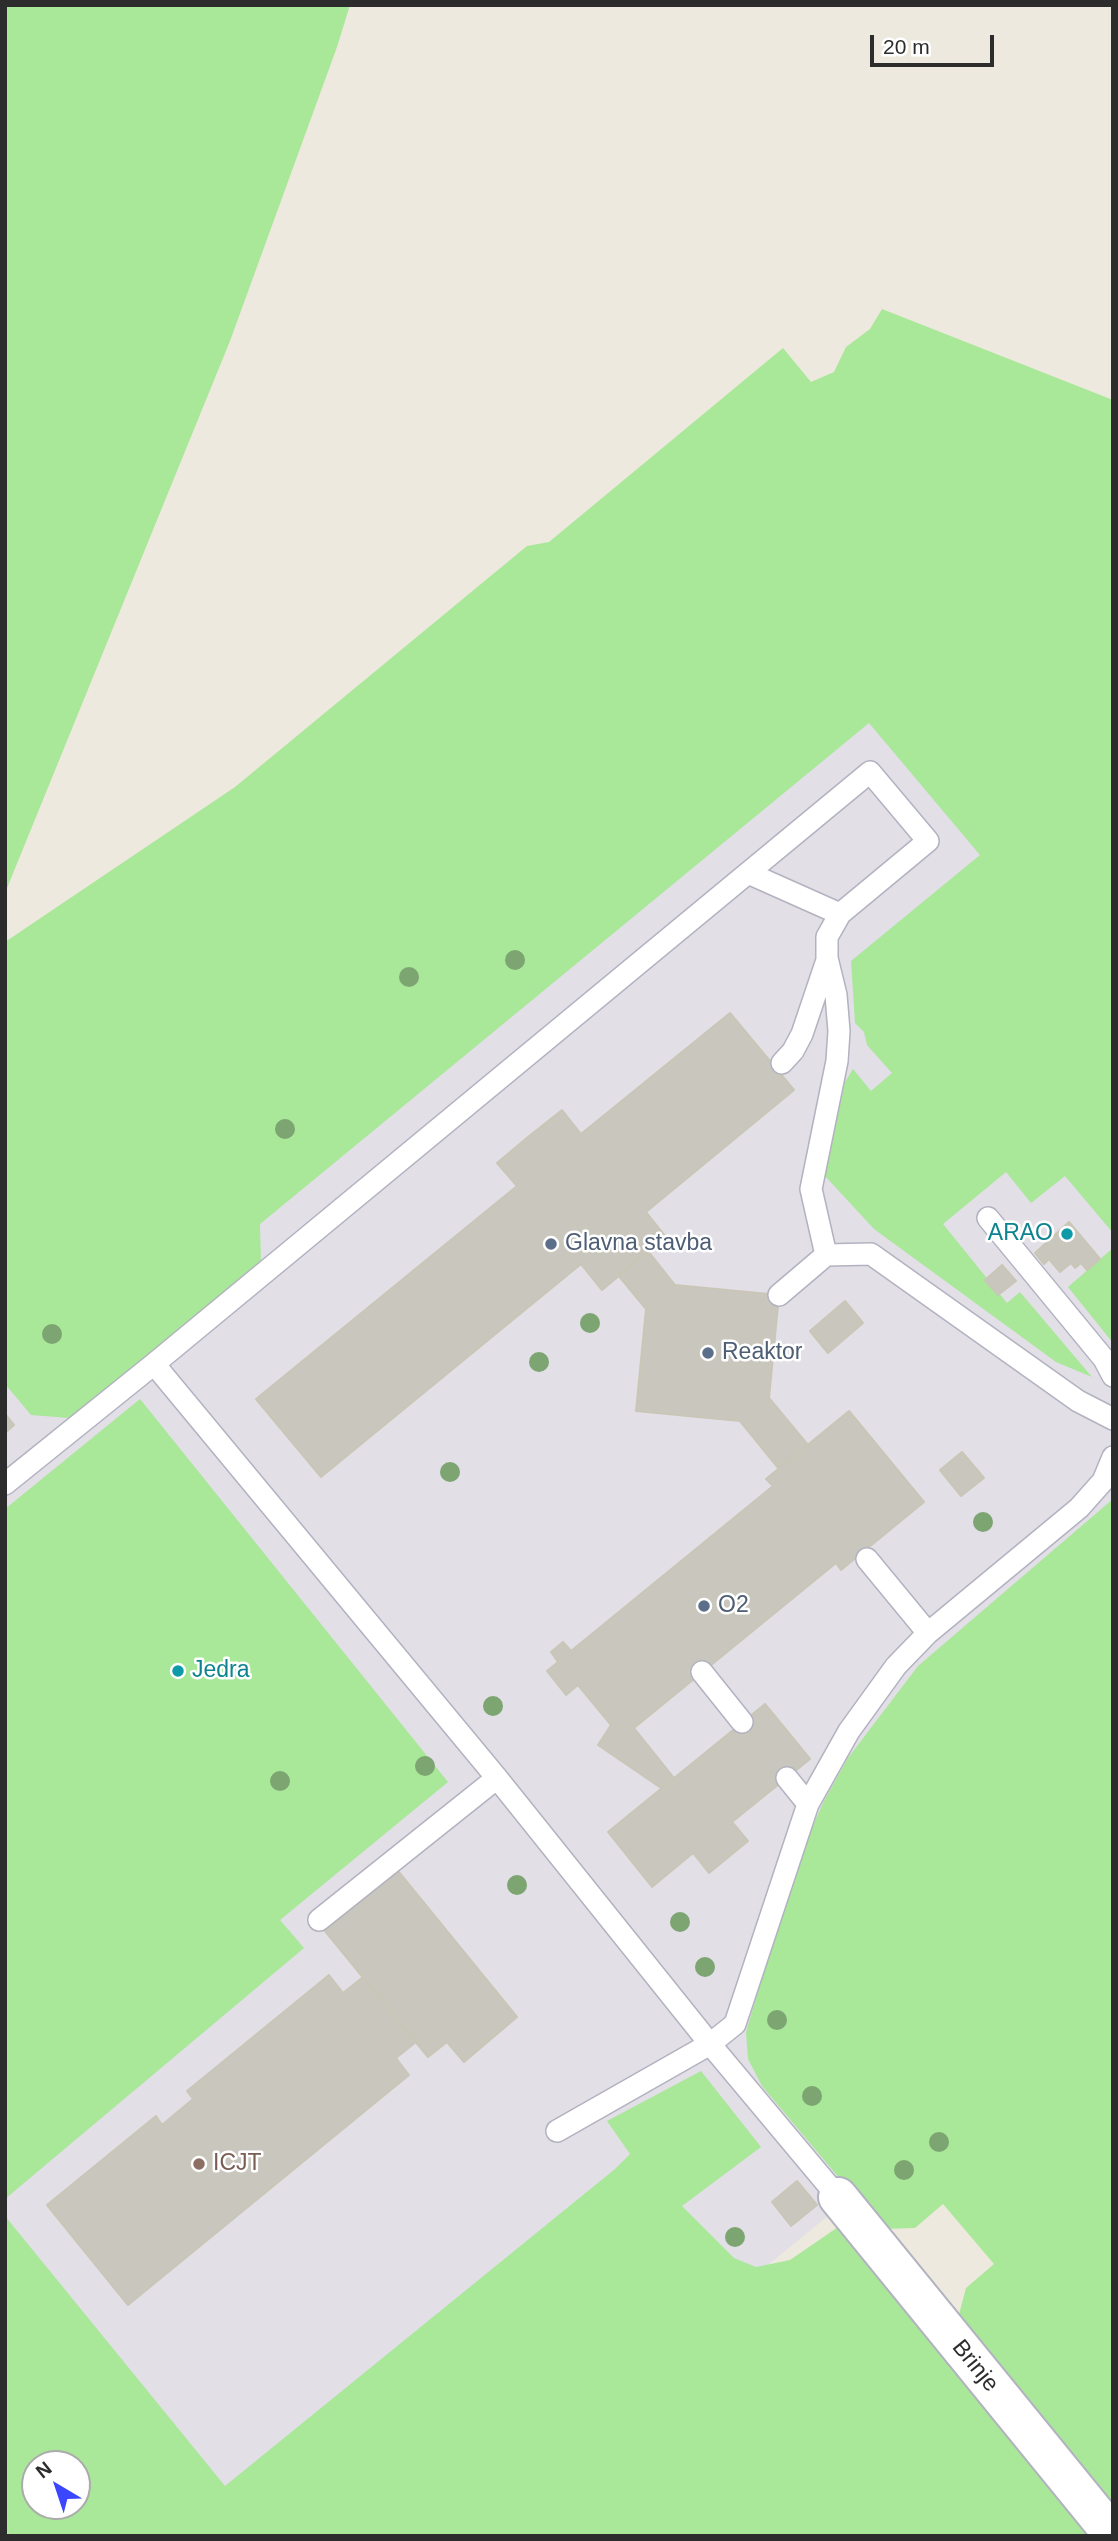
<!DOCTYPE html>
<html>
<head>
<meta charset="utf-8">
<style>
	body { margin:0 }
	#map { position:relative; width:1118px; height:2541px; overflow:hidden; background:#eee9de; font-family:Arial,sans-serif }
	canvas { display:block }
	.frame { position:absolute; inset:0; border:7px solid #2c2c2c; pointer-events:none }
	.north { position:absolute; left:21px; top:2450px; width:70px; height:70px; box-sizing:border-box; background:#fff; border:2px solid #ababab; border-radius:50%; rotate:321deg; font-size:19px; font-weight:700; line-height:28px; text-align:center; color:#2c2c2c }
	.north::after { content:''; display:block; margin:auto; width:24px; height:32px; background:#3b46ff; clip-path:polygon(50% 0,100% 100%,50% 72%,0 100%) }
	.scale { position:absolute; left:870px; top:35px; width:124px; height:32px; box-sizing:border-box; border:4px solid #2c2c2c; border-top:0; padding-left:9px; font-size:21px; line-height:24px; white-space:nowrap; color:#2c2c2c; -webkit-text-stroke:5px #fff; paint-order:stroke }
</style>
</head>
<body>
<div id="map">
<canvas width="1118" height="2541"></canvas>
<div class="frame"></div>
<div class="north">N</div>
<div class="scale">20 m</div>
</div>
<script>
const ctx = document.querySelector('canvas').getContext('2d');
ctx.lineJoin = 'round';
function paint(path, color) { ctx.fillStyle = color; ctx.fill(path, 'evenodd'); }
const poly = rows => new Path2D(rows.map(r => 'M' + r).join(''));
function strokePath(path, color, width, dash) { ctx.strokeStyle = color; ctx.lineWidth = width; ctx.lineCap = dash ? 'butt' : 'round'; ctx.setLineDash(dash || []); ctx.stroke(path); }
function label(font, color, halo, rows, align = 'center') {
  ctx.font = font + ' Arial,sans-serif'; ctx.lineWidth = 5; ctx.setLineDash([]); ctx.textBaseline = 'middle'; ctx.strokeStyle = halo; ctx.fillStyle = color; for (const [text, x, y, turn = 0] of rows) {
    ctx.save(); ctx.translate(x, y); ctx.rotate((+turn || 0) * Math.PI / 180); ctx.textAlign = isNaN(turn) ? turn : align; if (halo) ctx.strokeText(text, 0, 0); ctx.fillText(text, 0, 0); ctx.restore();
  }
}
const industrial = poly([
	[781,351,1113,750,1113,1984,435,2536,5,2536,5,991],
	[35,2464,77,2464,77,2506,35,2506]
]);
const green = poly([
	[5,5,350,5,337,47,230,341,5,893],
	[882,309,1113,400,1113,1233,1065,1176,1031,1203,1006,1172,943,1224,1007,1303,1020,1292,1092,1377,1056,1362,874,1229,825,1176,845,1082,853,1069,871,1091,892,1073,867,1045,864,1032,855,1023,851,961,980,855,869,723,260,1224,261,1263,69,1418,31,1415,5,1384,5,942,235,787,527,546,549,542,783,348,811,382,834,372,846,347,870,329],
	[1113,1248,1113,1343,1068,1287],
	[140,1399,448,1782,280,1920,304,1948,5,2199,5,1509],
	[1113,1499,1113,2507,958,2318,966,2288,994,2264,943,2204,915,2228,882,2229,762,2086,748,2059,746,2032,797,1861,824,1801,848,1758,918,1666],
	[701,2071,761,2147,682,2206,734,2258,756,2267,790,2260,841,2225,1094,2536,11,2536,8,2533,5,2535,5,2216,225,2486,615,2169,630,2154,607,2121],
	[35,2464,77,2464,77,2506,35,2506]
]);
const building = poly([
	[730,1013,794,1090,646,1212,666,1237,602,1290,581,1264,321,1477,256,1399,517,1186,497,1163,528,1137,562,1110,581,1134,730,1013],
	[1069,1222,1100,1259,1087,1270,1081,1263,1075,1268,1071,1263,1060,1272,1049,1259,1044,1264,1035,1253,1069,1222],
	[648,1251,675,1285,779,1295,769,1398,808,1445,779,1469,740,1421,636,1411,646,1309,618,1275,648,1251],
	[1002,1265,1016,1281,998,1295,985,1280,1002,1265],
	[845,1301,863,1323,828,1353,810,1331,845,1301],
	[849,1411,924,1502,841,1570,836,1563,634,1728,674,1778,661,1788,598,1745,611,1725,578,1685,566,1695,547,1671,558,1662,551,1652,563,1642,571,1651,773,1486,766,1479,849,1411],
	[5,1414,14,1425,5,1433,5,1414],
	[962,1452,984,1478,961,1496,940,1470,962,1452],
	[765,1704,810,1759,732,1822,748,1841,709,1873,693,1853,652,1887,608,1832,765,1704],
	[398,1871,517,2017,464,2062,447,2042,428,2057,325,1931,398,1871],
	[329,1975,343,1993,363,1977,416,2042,396,2058,409,2075,128,2305,47,2205,156,2116,162,2125,193,2099,187,2091,329,1975],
	[797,2181,817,2205,791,2226,772,2202,797,2181]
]);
const lane = poly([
	[748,873,840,914,827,937,827,958,836,995,839,1031,837,1061,811,1189,826,1255,871,1254,1078,1401,1113,1419],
	[782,1063,793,1051,802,1034,827,960],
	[988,1218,1104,1359,1113,1376],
	[779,1295,826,1255],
	[154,1364,497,1778,710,2044,838,2197],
	[5,1484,154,1364,870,772,928,841,840,914],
	[867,1559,928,1633],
	[702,1672,742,1722],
	[787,1778,808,1804],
	[319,1920,497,1778],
	[557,2131,710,2044,735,2024,808,1804,849,1731,896,1666,928,1633,1079,1508,1103,1481,1113,1457]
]);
const street = poly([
	[838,2197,1113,2535]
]);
const trees = [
	[515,960],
	[409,977],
	[285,1129],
	[590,1323],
	[52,1334],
	[539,1362],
	[450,1472],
	[983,1522],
	[493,1706],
	[425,1766],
	[280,1781],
	[517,1885],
	[680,1922],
	[705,1967],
	[777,2020],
	[812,2096],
	[939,2142],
	[904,2170],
	[735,2237]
];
const markers = [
	[1067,1234,7,"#0f9aa8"],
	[551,1244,7,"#5c6f8a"],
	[708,1353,7,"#5c6f8a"],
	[704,1606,7,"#5c6f8a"],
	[178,1671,7,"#0f9aa8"],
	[199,2164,7,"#8d6e63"]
];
const cultureNames = [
	["ARAO",1053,1234],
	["Jedra",192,1671,"left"]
];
const serviceNames = [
	["Glavna stavba",565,1244],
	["Reaktor",722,1353],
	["O2",718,1606]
];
const educationNames = [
	["ICJT",213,2164]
];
const streetNames = [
	["Brinje",975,2366,51]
];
paint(industrial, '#e2dfe7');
paint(green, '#a9e799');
paint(building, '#c9c7bd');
strokePath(building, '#cac6b7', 2);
strokePath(lane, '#b2b2c0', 24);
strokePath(street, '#b2b2c0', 42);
strokePath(lane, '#fff', 21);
strokePath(street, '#fff', 38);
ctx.fillStyle = '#7ca571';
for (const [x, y] of trees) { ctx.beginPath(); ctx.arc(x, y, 10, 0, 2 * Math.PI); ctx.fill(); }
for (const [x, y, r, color] of markers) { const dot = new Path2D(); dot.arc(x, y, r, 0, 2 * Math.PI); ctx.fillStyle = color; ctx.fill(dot); strokePath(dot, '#fff', 2.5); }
label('23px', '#0d838f', '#fff', cultureNames, 'right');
label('23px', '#4e5e75', '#fff', serviceNames, 'left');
label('23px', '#785e54', '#fff', educationNames, 'left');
label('23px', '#2c2c2c', '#fff', streetNames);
</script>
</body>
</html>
